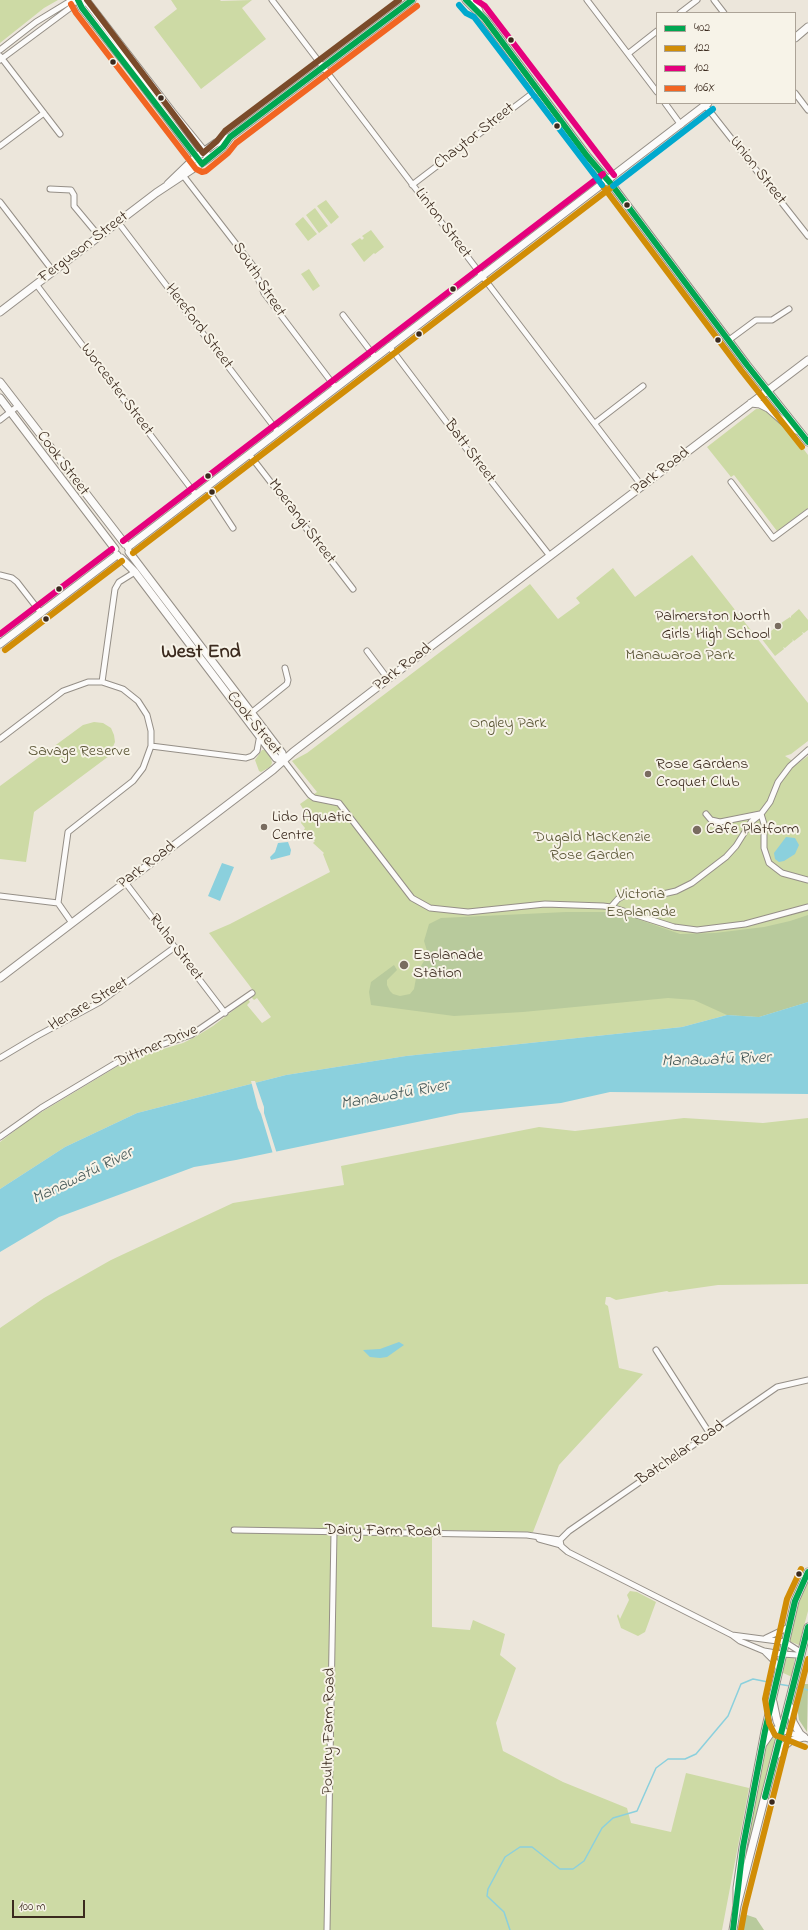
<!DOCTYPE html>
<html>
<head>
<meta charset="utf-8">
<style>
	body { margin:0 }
	#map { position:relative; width:808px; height:1930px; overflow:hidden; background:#ece6db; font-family:"Indie Flower",sans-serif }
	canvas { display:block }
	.legend { position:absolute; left:656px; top:12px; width:140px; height:92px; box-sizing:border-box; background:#f7f3e8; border:1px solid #aca397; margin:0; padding:5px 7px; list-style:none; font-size:12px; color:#3b2a1e }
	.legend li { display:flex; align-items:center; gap:8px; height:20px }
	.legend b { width:20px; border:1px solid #aca397 }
	.scale { position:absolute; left:12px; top:1900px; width:73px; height:18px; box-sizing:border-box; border:2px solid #3b2a1e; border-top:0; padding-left:5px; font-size:12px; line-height:14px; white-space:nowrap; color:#3b2a1e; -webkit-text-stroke:3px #f7f3e8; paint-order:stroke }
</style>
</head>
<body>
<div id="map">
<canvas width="808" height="1930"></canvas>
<ul class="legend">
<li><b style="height:5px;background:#00a651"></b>402</li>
<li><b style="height:5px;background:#d18d06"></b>122</li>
<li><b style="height:5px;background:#e5007d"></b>102</li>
<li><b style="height:5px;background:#f26522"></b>106X</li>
</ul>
<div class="scale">100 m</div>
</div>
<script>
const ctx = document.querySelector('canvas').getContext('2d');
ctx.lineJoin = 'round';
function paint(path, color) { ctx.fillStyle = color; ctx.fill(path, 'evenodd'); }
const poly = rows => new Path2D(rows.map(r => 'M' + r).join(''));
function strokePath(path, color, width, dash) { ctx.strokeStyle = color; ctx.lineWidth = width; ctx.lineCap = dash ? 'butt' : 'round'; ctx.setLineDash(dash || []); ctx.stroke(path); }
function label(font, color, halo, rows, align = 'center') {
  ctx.font = font + ' "Indie Flower",sans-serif'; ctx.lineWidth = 4; ctx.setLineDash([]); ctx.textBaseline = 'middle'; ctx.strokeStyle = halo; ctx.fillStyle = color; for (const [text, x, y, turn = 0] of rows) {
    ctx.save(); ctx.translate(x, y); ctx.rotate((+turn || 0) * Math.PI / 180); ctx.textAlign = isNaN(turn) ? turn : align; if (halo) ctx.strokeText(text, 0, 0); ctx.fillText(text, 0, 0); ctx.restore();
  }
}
const green = poly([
	[0,0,58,0,44,8,0,43],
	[171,0,220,0,221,1,252,0,242,8,266,39,201,89,154,27,177,9],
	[326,200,339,217,331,224,317,206],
	[315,208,328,226,319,233,306,215],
	[303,217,317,234,308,241,295,224],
	[371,230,384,247,375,254,374,253,364,262,351,244,360,238,362,240,364,238,362,236],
	[309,269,320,286,313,291,301,274],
	[756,409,761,409,774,416,787,427,808,455,808,508,777,531,734,475,731,477,707,447],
	[692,555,808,703,808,741,791,754,785,756,797,764,808,756,808,1002,759,1017,727,1015,682,1027,406,1056,286,1075,137,1113,65,1147,0,1189,0,1142,30,1119,118,1066,140,1056,183,1043,195,1037,213,1026,248,999,250,1002,247,1005,262,1023,271,1017,257,998,254,1000,252,998,254,992,249,985,209,933,230,924,330,872,323,854,324,853,313,843,315,841,308,836,310,834,304,830,305,828,301,823,305,812,300,804,317,792,292,761,307,753,530,584,558,619,580,603,576,598,613,568,635,597],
	[799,609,808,620,808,630,804,633,802,632,803,634,794,641,792,639,793,641,785,648,783,647,784,649,775,656,761,638,770,631,772,633,771,631,780,624,782,626,781,623,790,617,791,618,791,616],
	[94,722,103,723,111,728,114,735,115,742,109,756,34,812,26,862,0,859,0,786,83,725],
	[262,750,265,750,271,758,272,763,270,767,261,772,259,771,255,760],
	[684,1118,763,1123,808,1118,808,1284,718,1285,669,1292,667,1291,616,1300,610,1297,606,1297,605,1304,608,1306,619,1368,643,1374,559,1465,533,1532,432,1530,432,1627,470,1630,473,1620,505,1634,500,1655,516,1668,496,1723,503,1751,563,1782,627,1808,631,1823,671,1832,686,1773,749,1788,722,1930,0,1930,0,1328,44,1298,111,1260,233,1203,344,1185,341,1166,539,1127,575,1131],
	[808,1581,808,1611,799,1645,789,1641,799,1602],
	[630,1591,637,1592,656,1602,645,1632,638,1636,621,1628,617,1616,618,1614,620,1619,629,1600,627,1595],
	[785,1656,795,1656,792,1677,781,1672],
	[777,1732,777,1737,739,1896,745,1850,765,1750,768,1741]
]);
const forest = poly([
	[566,912,607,912,637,919,680,934,715,933,764,927,790,921,808,915,808,1002,759,1017,727,1015,694,1000,668,998,523,1012,454,1016,371,1005,369,992,371,982,394,965,397,970,387,980,387,985,390,991,393,994,400,996,410,994,414,989,417,973,428,954,424,941,429,924,441,918],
	[800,1684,808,1684,807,1732,799,1720,796,1700],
	[741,1913,756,1918,764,1930,737,1930]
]);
const water = poly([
	[786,837,795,838,799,845,795,854,784,861,779,862,775,859,774,853],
	[288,842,291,850,290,855,271,860,270,857,275,852,278,843],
	[222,863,234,867,220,901,208,896],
	[808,1002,808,1094,610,1092,561,1103,460,1113,236,1160,194,1167,59,1217,0,1252,0,1189,65,1147,137,1113,286,1075,406,1056,682,1027,727,1015,759,1017],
	[399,1342,404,1345,387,1357,380,1358,370,1357,363,1350,380,1349]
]);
const pier = poly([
	[251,1081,255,1081,264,1107,264,1113,277,1154,273,1154,261,1114,258,1108]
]);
const stream = poly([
	[778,1684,790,1686],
	[796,1687,808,1690],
	[510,1930,504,1912,487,1896,488,1889,505,1857,520,1847,532,1847,560,1869,573,1869,584,1861,602,1828,613,1818,637,1811,656,1768,668,1759,685,1759,696,1754,728,1716,741,1684,753,1679,773,1683]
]);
const street = poly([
	[272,0,642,486],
	[587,0,657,92],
	[714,0,724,13],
	[680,13,697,0],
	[0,50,36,22,72,0],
	[629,53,657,31],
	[0,56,60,134],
	[0,60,70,8,76,0],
	[795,93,808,110],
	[665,103,681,125],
	[705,105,808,236],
	[0,146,44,113],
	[182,174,253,266,264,293,336,388],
	[412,185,538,89],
	[50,189,71,190,74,195,74,206,99,236],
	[0,202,53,271],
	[118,222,278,432],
	[36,284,196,495],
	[343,315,375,357],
	[729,340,756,320,772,320,789,309],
	[389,346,484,472,550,556],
	[0,420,18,406],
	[595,423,643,386],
	[249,454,353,589],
	[731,482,773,538,808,512],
	[206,487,233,528],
	[0,575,12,578,17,582,41,613],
	[367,651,388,679],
	[102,682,115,589,119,582,135,572],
	[251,713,287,684,288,680,285,668],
	[0,739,63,691,88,682,102,682,123,689,138,701,147,715,151,731,151,746,143,768,133,781,68,832,58,903],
	[151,746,246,758,252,756,257,751,259,740,262,737],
	[808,750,790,766,778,782,770,802,761,814,764,824,764,848,769,863,782,873,808,880],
	[284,761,310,795,314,798,339,803,412,898,430,908,468,912,545,904,603,906,611,907,674,927,697,930,745,924,808,907],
	[706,814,711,820,720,822,760,814],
	[125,882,225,1013],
	[0,896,58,903,72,923],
	[611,907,618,899,625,895,663,894,676,891,692,883,726,857,736,846,751,822,761,814],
	[0,1058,37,1036,100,1002,175,947],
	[0,1137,41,1108,116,1063,140,1052,191,1035,252,993],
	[656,1350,710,1434],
	[234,1530,527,1535,560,1540],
	[539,1539,561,1545],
	[560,1540,561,1546,568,1552,732,1635,740,1641,764,1651,782,1654,797,1655,802,1653,785,1642,732,1635],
	[560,1540,569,1531,777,1387,808,1380],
	[766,1638,789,1627],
	[765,1652,776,1663,779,1670],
	[781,1730,808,1739],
	[327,1930,334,1532]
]);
const secondary = poly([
	[78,0,82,8,131,70,199,160],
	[82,0,88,3,172,112,207,155],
	[466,0,485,19,587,156,612,185,747,365,808,442],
	[474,0,479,11],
	[795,38,808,27],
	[168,184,196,157,216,143,230,137,412,0],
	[0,312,156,193,209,158,223,147,230,137],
	[0,382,125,544],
	[0,398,115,549],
	[751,403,760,404,768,408,785,423,796,430],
	[128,547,708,103],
	[129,552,282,753,284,761],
	[121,558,135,572,276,758,284,761],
	[0,644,117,555],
	[0,978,273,770,293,752,388,679,808,360],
	[790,1707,793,1722,800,1734,804,1737],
	[763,1744,770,1734,775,1730,781,1730,777,1721,773,1702],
	[778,1754,784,1746,790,1741,804,1737],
	[737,1906,737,1888,743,1847,765,1731,795,1601,808,1572],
	[733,1930,737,1906,808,1627]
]);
const bus1 = poly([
	[78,0,82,8,202,164,223,147,230,137,412,0],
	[466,0,485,19,587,156,612,185,747,365,808,442],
	[765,1797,808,1627],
	[733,1930,743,1847,765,1731,795,1601,808,1572]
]);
const bus2 = poly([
	[602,185,741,370,802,447],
	[133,553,613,186],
	[5,650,122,561],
	[801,1569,787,1599,765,1699,769,1723,775,1735,805,1747],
	[741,1930,745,1908,808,1659]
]);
const bus3 = poly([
	[476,0,485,6,614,175],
	[123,541,603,174],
	[0,634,112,549]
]);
const bus4 = poly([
	[71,4,76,13,196,169,202,172,206,171,228,153,236,143,417,6]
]);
const bus5 = poly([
	[87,0,203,153,217,141,225,131,399,0]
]);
const bus6 = poly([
	[459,5,466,13,474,17,602,185],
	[613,186,713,109]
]);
const markers = [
	[511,40,3.5,"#3b2a1e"],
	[113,62,3.5,"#3b2a1e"],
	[161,98,3.5,"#3b2a1e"],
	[557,126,3.5,"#3b2a1e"],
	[627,205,3.5,"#3b2a1e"],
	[453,289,3.5,"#3b2a1e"],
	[419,334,3.5,"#3b2a1e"],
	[718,340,3.5,"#3b2a1e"],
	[208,476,3.5,"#3b2a1e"],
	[212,492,3.5,"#3b2a1e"],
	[59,589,3.5,"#3b2a1e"],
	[46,619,3.5,"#3b2a1e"],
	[778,626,4,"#796c60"],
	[648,774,4,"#796c60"],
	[264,827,4,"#796c60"],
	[697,830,5,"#796c60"],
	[404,965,5,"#796c60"],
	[799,1574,3.5,"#3b2a1e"],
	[772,1802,3.5,"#3b2a1e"]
];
const streetNames = [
	["Chaytor Street",475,137,-38],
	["Union Street",757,171,52],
	["Linton Street",442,224,53],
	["Ferguson Street",84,248,-37],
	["South Street",258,280,57],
	["Hereford Street",198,327,53],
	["Worcester Street",116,390,53],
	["Batt Street",469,452,53],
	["Cook Street",62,464,53],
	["Park Road",661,472,-37],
	["Moerangi Street",301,522,53],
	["Park Road",403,668,-37],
	["Cook Street",253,724,51],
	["Park Road",147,866,-37],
	["Ruha Street",175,948,53],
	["Henare Street",89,1005,-31],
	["Dittmer Drive",157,1047,-23],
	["Batchelar Road",681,1454,-34],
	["Dairy Farm Road",383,1532,1],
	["Poultry Farm Road",330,1731,-89]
];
const poiNames = [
	["Palmerston North",770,617,"right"],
	["Girls' High School",770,635,"right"],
	["Rose Gardens",656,765],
	["Croquet Club",656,783],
	["Lido Aquatic",272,818],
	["Centre",272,836],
	["Cafe Platform",706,830],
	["Esplanade",413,956],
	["Station",413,974]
];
const parkNames = [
	["Manawaroa Park",680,656],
	["Ongley Park",508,724],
	["Savage Reserve",79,752],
	["Dugald MacKenzie",592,838],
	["Rose Garden",592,856],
	["Victoria",641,895],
	["Esplanade",641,913]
];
const waterNames = [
	["Manawatū River",716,1061,-2],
	["Manawatū River",395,1096,-10],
	["Manawatū River",83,1177,-26]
];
const districtNames = [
	["West End",201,654]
];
paint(green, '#cddaa5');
paint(forest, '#b8ca9c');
paint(water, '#8bd0dd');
paint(pier, '#ece6db');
strokePath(stream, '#8bd0dd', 1.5);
strokePath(street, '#958f87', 7);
strokePath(secondary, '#958f87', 9);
strokePath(street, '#fcfbfa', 5);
strokePath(secondary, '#fcfbfa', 7);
strokePath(bus1, '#00a651', 6);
strokePath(bus2, '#d18d06', 6);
strokePath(bus3, '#e5007d', 6);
strokePath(bus4, '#f26522', 6);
strokePath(bus5, '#7a4b2a', 6);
strokePath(bus6, '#00a9ce', 6);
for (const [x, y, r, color] of markers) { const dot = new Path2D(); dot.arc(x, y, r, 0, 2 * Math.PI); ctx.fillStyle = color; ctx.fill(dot); strokePath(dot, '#f7f3e8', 1.5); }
label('16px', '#3b2a1e', '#f7f3e8', streetNames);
label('16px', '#3b2a1e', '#f7f3e8', poiNames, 'left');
label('16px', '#595434', '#f7f3e8', parkNames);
label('italic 17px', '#465958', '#f7f3e8', waterNames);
label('bold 20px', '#3b2a1e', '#f7f3e8', districtNames);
</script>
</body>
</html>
